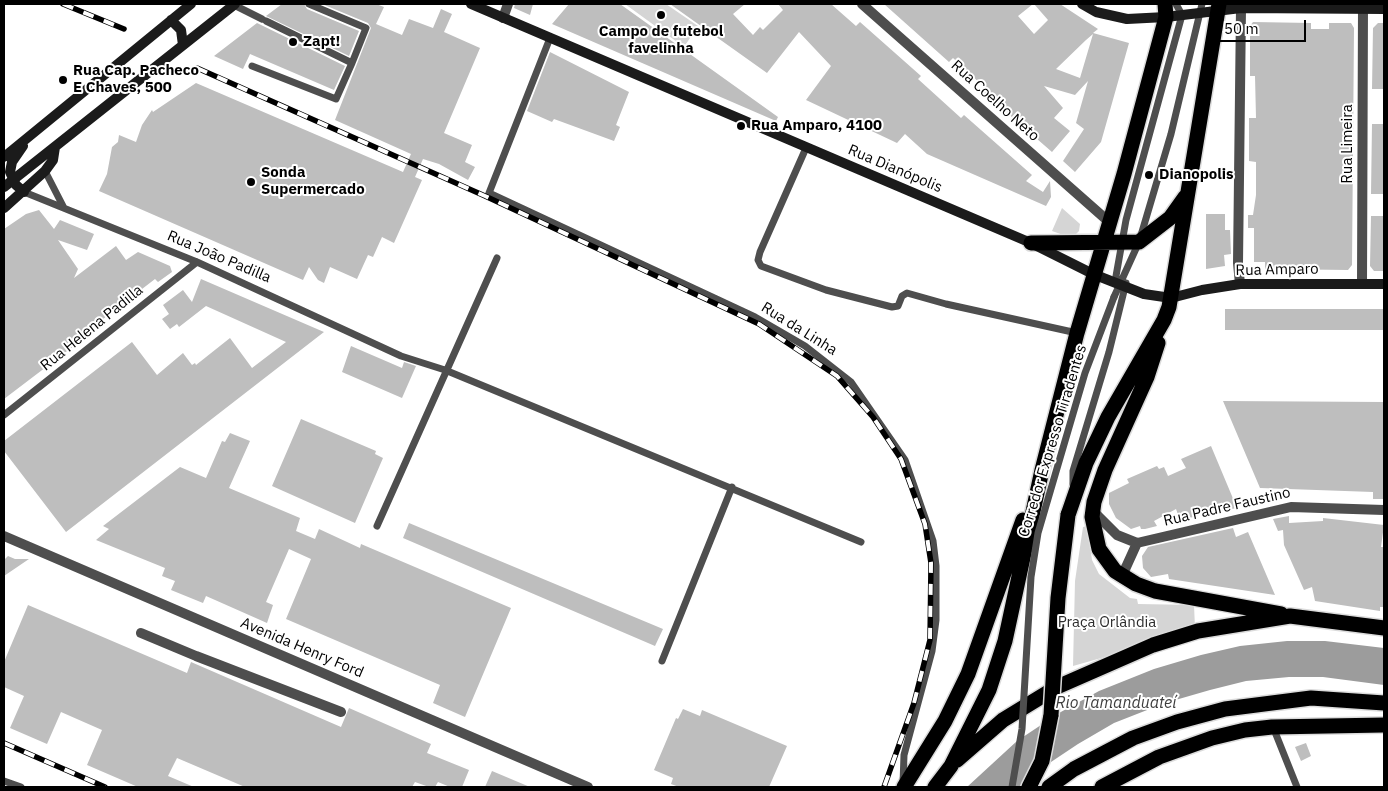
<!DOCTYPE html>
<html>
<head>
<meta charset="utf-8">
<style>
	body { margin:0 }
	#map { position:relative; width:1388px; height:791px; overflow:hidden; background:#fff; font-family:"IBM Plex Sans",sans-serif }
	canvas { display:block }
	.frame { position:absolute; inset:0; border:5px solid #000; pointer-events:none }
	.scale { position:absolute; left:1216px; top:20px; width:90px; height:22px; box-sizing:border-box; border:2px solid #000; border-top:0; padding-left:6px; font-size:15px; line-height:18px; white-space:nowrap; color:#000; -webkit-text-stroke:4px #fff; paint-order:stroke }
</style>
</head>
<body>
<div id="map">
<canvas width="1388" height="791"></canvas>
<div class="frame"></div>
<div class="scale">50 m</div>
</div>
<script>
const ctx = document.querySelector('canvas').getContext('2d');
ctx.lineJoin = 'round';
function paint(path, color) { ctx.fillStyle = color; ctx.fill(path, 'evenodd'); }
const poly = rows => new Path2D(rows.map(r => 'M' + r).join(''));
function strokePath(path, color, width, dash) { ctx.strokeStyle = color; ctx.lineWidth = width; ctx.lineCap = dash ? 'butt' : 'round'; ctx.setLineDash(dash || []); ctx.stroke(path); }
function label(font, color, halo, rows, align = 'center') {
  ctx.font = font + ' "IBM Plex Sans",sans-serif'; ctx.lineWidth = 4; ctx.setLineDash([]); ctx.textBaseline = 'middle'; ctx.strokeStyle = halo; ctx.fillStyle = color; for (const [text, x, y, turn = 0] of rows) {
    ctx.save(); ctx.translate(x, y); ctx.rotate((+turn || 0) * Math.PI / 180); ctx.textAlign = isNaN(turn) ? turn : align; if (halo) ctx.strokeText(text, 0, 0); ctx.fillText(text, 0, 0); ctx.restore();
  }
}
const green = poly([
	[625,4,666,4,698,26,684,47],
	[1062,208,1080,224,1079,231,1072,238,1052,231],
	[1087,526,1092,560,1099,574,1130,598,1137,599,1138,604,1194,605,1195,628,1133,649,1073,666,1075,581,1083,527]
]);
const water = poly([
	[1287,641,1325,641,1384,648,1384,685,1323,677,1289,677,1246,681,1210,690,1165,703,1114,723,1078,744,1039,770,1019,787,967,787,1017,741,1059,713,1099,691,1154,669,1201,655,1240,646]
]);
const building = poly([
	[282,4,304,4,307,9,359,31,349,56,266,16],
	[322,4,376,4,384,7,376,24,402,35,409,19,433,28,441,9,452,14,444,32,480,48,444,133,472,145,465,162,475,167,468,180,439,164,423,159,415,177,422,180,394,243,382,237,373,257,368,255,357,279,330,267,324,283,318,280,309,267,303,280,99,191,107,174,112,147,118,142,119,135,136,142,142,125,152,110,153,112,196,83,403,172,411,154,335,120,371,28,368,23],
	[515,4,533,4,530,15,514,8],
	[569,4,620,4,778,117,776,121,552,24],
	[670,4,745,4,733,14,753,35,760,27,763,30,783,10,778,4,831,4,856,26,860,22,921,76,918,79,961,118,964,115,1032,175,1026,181,1043,192,1050,181,1051,197,1046,206,927,154,905,134,897,143,806,100,831,66,799,32,767,73],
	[884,4,1033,4,1018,16,1034,34,1048,20,1034,4,1060,4,1098,29,1093,33,1129,43,1101,142,1075,172,1063,161,1084,129,1076,123,1088,81,1075,95,1044,86,1063,108,1054,118,1070,131,1052,152,982,91,985,88,953,58,949,62],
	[1093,34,1080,78,1056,69,1086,40],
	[1253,22,1311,23,1311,29,1329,29,1329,23,1351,23,1354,28,1352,265,1348,270,1265,269,1265,262,1254,262,1254,228,1248,228,1248,215,1253,215,1256,195,1256,162,1249,161,1249,118,1256,118,1255,76,1250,76,1250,26],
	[257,23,345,66,334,90,250,54,243,69,214,56],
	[1378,23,1384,23,1384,89,1372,89,1373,28],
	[550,52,629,92,616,125,620,127,614,141,554,119,552,122,527,111],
	[1372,124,1384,124,1384,194,1371,194],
	[39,210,54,229,60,220,94,234,87,250,58,240,78,269,74,278,116,246,126,260,138,252,170,266,172,272,158,282,155,279,98,323,100,326,4,399,4,229,26,214],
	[1206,214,1225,214,1225,230,1230,230,1231,254,1224,255,1225,266,1206,269],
	[1371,216,1384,216,1384,271,1374,271,1370,266],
	[201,279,324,332,66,532,4,451,4,441,132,342,157,375,183,353,192,365,195,363,196,365,230,338,252,368,286,342,206,306,179,327,177,324,170,329,162,319,169,314,163,305,183,290,192,302],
	[1225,309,1384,309,1384,330,1225,330],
	[351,346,402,368,404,362,416,366,402,398,342,372],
	[1223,401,1384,402,1384,499,1373,499,1373,492,1260,488],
	[301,419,376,451,375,454,383,458,355,523,272,486],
	[230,433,250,441,229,488,300,518,296,531,315,539,319,529,360,548,361,544,511,608,465,717,433,703,440,685,286,619,311,559,289,549,266,602,273,605,267,623,206,596,203,603,171,590,175,581,162,576,165,568,96,540,109,529,103,526,180,467,206,478,222,441,225,442],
	[1211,446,1237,508,1217,512,1214,507,1197,514,1198,516,1180,520,1176,509,1154,521,1157,526,1145,529,1141,529,1140,526,1131,529,1116,518,1109,504,1109,493,1129,483,1127,479,1157,466,1159,469,1164,467,1168,476,1186,468,1181,459],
	[1289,516,1289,523,1323,521,1323,518,1384,525,1381,547,1384,547,1384,607,1380,607,1380,611,1315,601,1312,587,1304,590,1284,545,1283,530,1278,531,1273,519],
	[409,523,663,629,655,646,403,538],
	[1233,528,1236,537,1248,532,1275,595,1169,579,1168,574,1151,577,1143,568,1142,556,1148,547],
	[8,556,15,559,29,559,4,576,4,560],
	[28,605,187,673,191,662,341,727,349,708,431,744,427,753,469,770,462,787,450,787,438,782,435,787,429,787,415,782,412,787,245,787,177,758,168,776,194,787,138,787,87,765,102,730,61,712,47,744,10,728,24,696,4,687,4,662],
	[683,709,700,716,702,710,787,746,769,787,679,787,671,784,673,778,654,770,676,718,678,719],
	[1306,743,1311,756,1301,761,1295,747],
	[492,771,530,787,485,787]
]);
const lane = poly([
	[309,4,366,28,352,63],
	[234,5,262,19],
	[550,38,489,193,755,317,805,346,851,382,905,460,933,541,936,566,936,620,932,651,904,755,903,784],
	[252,66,336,99,352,63,266,21],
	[806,148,760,252,758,260,761,266,826,290,892,307,898,306,902,296,907,293,946,304,1077,333],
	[45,171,64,208],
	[24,192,197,262,401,356,445,370,861,542],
	[1119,285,1116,276,1126,220,1182,15,1176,4],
	[1114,297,1139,242,1171,134,1202,4],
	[4,415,197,262],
	[1073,484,1073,471,1109,352,1126,283],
	[377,526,497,258],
	[662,661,732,487],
	[1273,727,1297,787],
	[4,781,21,787]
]);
const street = poly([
	[862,4,1108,221],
	[503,18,508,4],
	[1240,284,1238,263,1241,8],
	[1362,284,1363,4],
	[1092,510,1117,535,1137,543,1291,507,1384,510],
	[4,536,588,787],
	[1122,576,1137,543],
	[141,633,196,656,341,712]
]);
const secondary = poly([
	[471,4,1031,243,1093,274,1144,294,1171,298,1202,290,1240,284,1384,284],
	[1082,4,1096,12,1127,19,1166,17,1241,8,1384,9],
	[171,20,181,30,183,45],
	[23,146,12,162,10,172,16,185,24,192],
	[4,157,191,4],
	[4,187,235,4],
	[4,208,45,171,53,160,55,147]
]);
const highway = poly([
	[1031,243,1139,242,1170,218,1185,197],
	[1158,343,1147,377,1105,470,1094,502,1092,517,1099,549,1115,571,1136,584,1155,591,1281,614],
	[1068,515,1086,463,1108,417,1164,320,1169,307,1219,4],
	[957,760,1003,720,1057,687,1153,645,1198,631,1290,616,1384,628],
	[904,787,945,721,968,674,1023,520],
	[935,787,951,766,989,690,1005,641,1042,470,1077,333,1124,174,1166,17,1165,4],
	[1029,787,1042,761,1051,715],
	[1049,787,1074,769,1133,738,1177,722,1225,709,1311,698,1384,703],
	[1102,787,1159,757,1212,738,1245,730,1272,727,1384,725]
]);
const rail = poly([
	[63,4,124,29],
	[197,68,485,196,759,324,837,376,873,417,901,459,925,524,931,563,930,640,914,703,884,787],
	[4,743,105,787]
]);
const laneBridge = poly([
	[1012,787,1022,729,1031,577,1038,533,1085,373,1114,297]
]);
const highwayBridge = poly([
	[1051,715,1058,598,1068,515]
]);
const markers = [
	[661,15,5,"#000"],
	[293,42,5,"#000"],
	[63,80,5,"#000"],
	[741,126,5,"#000"],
	[1149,175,5,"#000"],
	[251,182,5,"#000"]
];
const poiNames = [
	["Campo de futebol",661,32,"center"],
	["favelinha",661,49,"center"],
	["Zapt!",303,42],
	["Rua Cap. Pacheco",73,71],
	["E Chaves, 500",73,88],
	["Rua Amparo, 4100",751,126],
	["Sonda",261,173],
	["Supermercado",261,190],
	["Dianopolis",1159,175]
];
const streetNames = [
	["Rua Coelho Neto",995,101,42],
	["Rua Limeira",1348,144,-90],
	["Rua Dianópolis",895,169,23],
	["Rua João Padilla",219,257,23],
	["Rua Amparo",1277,270,-1],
	["Rua Helena Padilla",92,328,-39],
	["Rua da Linha",799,329,32],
	["Corredor Expresso Tiradentes",1053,441,-73],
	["Rua Padre Faustino",1227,507,-13],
	["Avenida Henry Ford",302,648,23]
];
const parkNames = [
	["Praça Orlândia",1107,623]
];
const waterNames = [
	["Rio Tamanduateí",1116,703]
];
paint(green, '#d5d5d5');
paint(water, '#9c9c9c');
paint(building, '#bebebe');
strokePath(highway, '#dbdbdb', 18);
strokePath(lane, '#4e4e4e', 7);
strokePath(street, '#4e4e4e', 10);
strokePath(secondary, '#1b1b1b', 10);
strokePath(highway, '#000', 15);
strokePath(rail, '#000', 5.5);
strokePath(rail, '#fff', 4, [11]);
strokePath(highwayBridge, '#dbdbdb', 18, []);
strokePath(laneBridge, '#4e4e4e', 7);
strokePath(highwayBridge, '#000', 15);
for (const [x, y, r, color] of markers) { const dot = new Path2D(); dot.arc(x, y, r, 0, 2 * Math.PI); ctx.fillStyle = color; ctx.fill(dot); strokePath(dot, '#fff', 2); }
label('bold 15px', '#000', '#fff', poiNames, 'left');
label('15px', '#000', '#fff', streetNames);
label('15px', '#2c2c2c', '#fff', parkNames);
label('italic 16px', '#3d3d3d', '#fff', waterNames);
</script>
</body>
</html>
